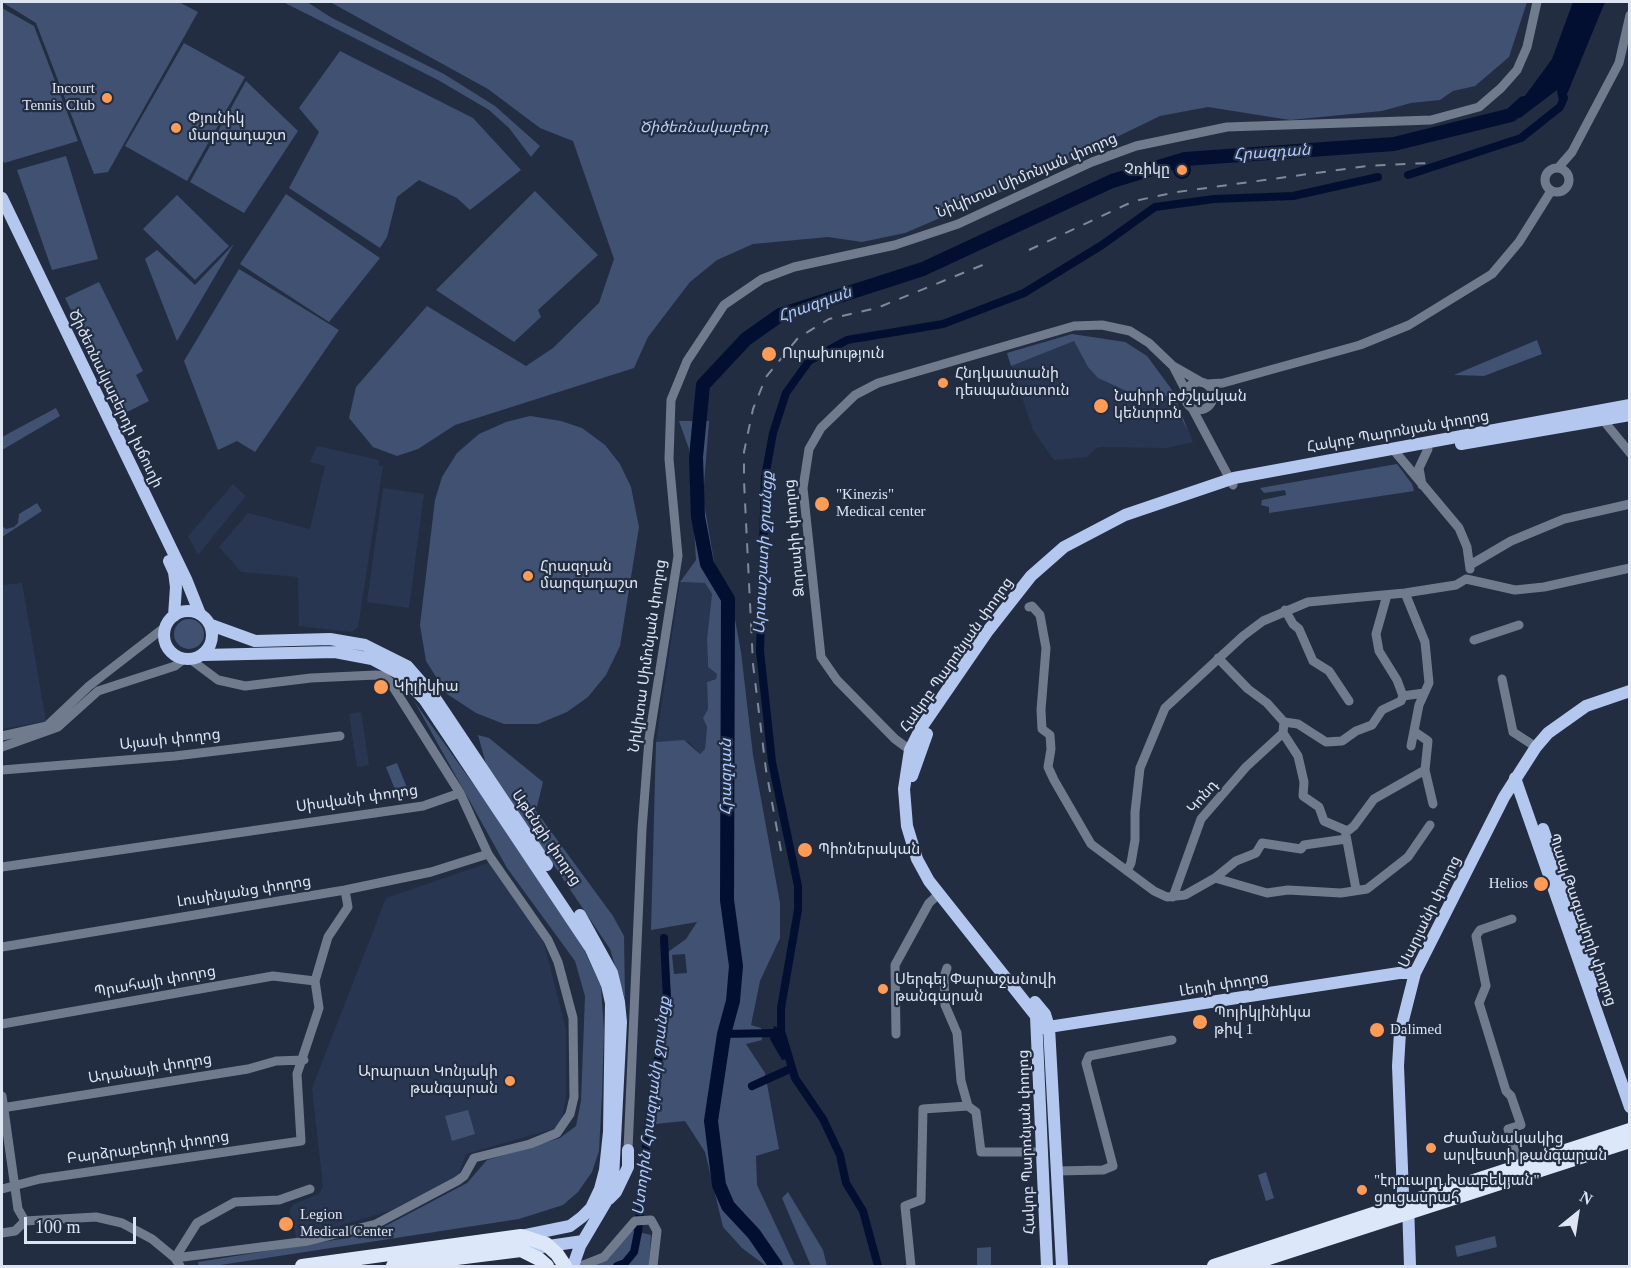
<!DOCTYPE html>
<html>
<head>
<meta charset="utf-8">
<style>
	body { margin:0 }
	#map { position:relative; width:1631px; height:1268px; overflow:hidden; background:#222d42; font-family:"Times New Roman",serif }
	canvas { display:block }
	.frame { position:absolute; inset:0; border:3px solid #dde4f2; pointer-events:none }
	.north { position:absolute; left:1547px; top:1184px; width:60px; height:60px; -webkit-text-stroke:4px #222d42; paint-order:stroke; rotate:30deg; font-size:16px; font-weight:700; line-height:24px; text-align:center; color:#dde4f2 }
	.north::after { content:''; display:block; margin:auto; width:21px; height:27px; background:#dde4f2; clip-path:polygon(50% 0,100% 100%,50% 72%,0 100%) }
	.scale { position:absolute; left:24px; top:1217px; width:112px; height:27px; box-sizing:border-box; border:3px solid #dde4f2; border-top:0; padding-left:8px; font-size:18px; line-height:21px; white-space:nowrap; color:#dde4f2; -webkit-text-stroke:4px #222d42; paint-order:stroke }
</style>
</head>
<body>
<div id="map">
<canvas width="1631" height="1268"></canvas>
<div class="frame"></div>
<div class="north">N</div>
<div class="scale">100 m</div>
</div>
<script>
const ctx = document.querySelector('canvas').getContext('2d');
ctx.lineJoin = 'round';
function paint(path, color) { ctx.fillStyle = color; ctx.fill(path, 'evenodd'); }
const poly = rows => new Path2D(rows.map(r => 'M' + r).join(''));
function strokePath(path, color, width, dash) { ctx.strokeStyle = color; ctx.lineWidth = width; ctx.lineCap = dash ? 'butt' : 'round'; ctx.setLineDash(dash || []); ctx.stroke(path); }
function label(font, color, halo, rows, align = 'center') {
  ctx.font = font + ' "Times New Roman","Noto Sans Armenian",serif'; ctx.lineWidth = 4.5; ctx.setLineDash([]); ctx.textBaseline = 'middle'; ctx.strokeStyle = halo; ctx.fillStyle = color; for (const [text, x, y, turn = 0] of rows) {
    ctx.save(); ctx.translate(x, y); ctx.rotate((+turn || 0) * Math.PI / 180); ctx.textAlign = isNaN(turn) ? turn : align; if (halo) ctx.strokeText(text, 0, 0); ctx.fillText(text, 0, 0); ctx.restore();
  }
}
const built = poly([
	[1072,334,1125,342,1147,356,1172,390,1193,442,1167,448,1098,447,1087,457,1054,460,1033,430,1007,353],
	[317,446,379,460,379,466,383,466,358,627,352,632,299,626,298,577,241,572,219,547,248,513,310,529,325,466,310,462],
	[233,484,246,496,198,555,188,536],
	[383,488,424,494,409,608,367,602],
	[680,582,705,583,712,594,707,639,708,667,717,674,716,678,707,683,708,709,703,718,707,727,705,749,700,754,689,742,656,742],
	[22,583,46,721,2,729,2,585],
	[361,712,369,765,357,767,349,714],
	[491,862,542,936,566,1029,566,1098,560,1127,466,1154,457,1178,389,1211,297,1239,289,1211,294,1204,319,1194,323,1186,312,1088,386,898]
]);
const green = poly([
	[2,2,179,2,198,12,108,172,94,174,36,23],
	[283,2,307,2,332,18,444,74,495,106,540,146,531,157,509,128,489,110,438,80],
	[330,2,1527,2,1509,57,1475,86,1453,91,1440,100,1411,103,1382,111,1290,120,1208,107,1160,116,1022,183,905,233,862,242,828,237,753,244,717,260,690,282,648,337,634,368,455,425,418,449,397,456,373,447,349,418,356,387,427,306,526,366,553,348,599,303,614,259,573,141,540,128,488,89],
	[2,8,34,26,78,141,4,163,2,158],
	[184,43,245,77,187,181,125,146],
	[340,51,473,118,521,170,470,210,457,198,419,180,397,197,387,237,380,248,289,188,319,132,299,108],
	[246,81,298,131,244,213,190,182],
	[66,156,98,259,52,270,17,170],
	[535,191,598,255,538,310,541,317,514,342,436,290],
	[286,194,380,258,329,322,240,264],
	[177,195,229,246,195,280,143,229],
	[234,244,177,341,145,259,157,250,195,285],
	[239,269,339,330,255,452,237,441,218,450,184,361],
	[99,282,143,371,136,375,149,401,123,414,65,298],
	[1072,334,1125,342,1147,356,1172,390,1188,431,1170,396,1135,395,1098,378,1088,367,1074,341,1011,366,1007,353],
	[1537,340,1542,354,1484,376,1454,375],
	[56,408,60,416,2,450,2,437],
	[530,416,561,421,582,428,605,445,620,464,631,487,639,527,620,646,606,675,588,697,567,712,538,724,504,724,476,713,447,694,426,661,420,625,435,500,442,477,457,453,479,434,506,422],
	[679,421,709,421,703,497,715,567,732,603,741,652,753,755,780,903,780,938,760,981,751,1025,761,1028,762,1040,746,1044,765,1073,779,1149,756,1156,757,1185,795,1266,766,1266,742,1248,723,1227,705,1152,685,1121,655,1124,671,1001,668,952,686,939,697,922,651,930,656,742,684,740,700,754,705,749,707,727,703,718,708,709,707,682,716,679,717,674,708,667,707,639,712,594,705,583,680,582,696,560,689,449],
	[685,954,687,973,674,974,672,955],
	[1397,464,1412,484,1414,491,1269,513,1269,507,1261,505,1262,500,1286,495,1285,490,1264,493,1260,488],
	[37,503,42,511,2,537,2,526,6,529,14,527,18,523,19,514],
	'174 634a15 15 0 1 1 30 0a15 15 0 1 1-30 0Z',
	[414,701,526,858,584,949,601,987,604,1031,602,1094,599,1151,592,1172,578,1192,563,1205,519,1219,214,1266,199,1266,198,1262,347,1238,378,1230,467,1183,487,1160,560,1138,576,1126,581,1101,585,996,575,961,507,868],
	[478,735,489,738,543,782,536,811,613,916,624,936,625,999,610,949,486,764],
	[397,763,407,788,396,792,386,767],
	[468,1110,475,1134,452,1141,445,1116],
	[1266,1172,1274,1198,1266,1201,1258,1175],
	[788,1192,823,1250,827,1266,811,1266,782,1198],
	[631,1230,651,1235,649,1266,592,1266,609,1258],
	[1495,1236,1497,1247,1457,1257,1455,1246],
	[991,1247,991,1266,977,1266,977,1248]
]);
const water = poly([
	[1573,2,1605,2,1565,99,1560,107,1557,90,1520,118,1511,115,1552,59],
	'1173 170a9 9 0 1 1 18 0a9 9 0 1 1-18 0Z',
	[774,1026,778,1028,786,1059,782,1060,770,1039]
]);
const canal = poly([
	[1408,175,1521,138,1560,107,1564,98],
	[724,1034,775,1033,777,1040],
	[752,1086,792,1068],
	[617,1266,625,1263,634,1252,638,1232,648,1124,667,1000,664,938],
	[878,1266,863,1211,846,1183,840,1155,823,1119,795,1078,781,1031,781,1008,798,910,798,886,772,762,760,651,765,477,773,433,786,393,809,361,847,340,943,324,1024,293,1102,245,1155,207,1214,199,1293,196,1378,177]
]);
const river = poly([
	[776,1266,754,1234,728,1206,719,1185,711,1121,724,1034,733,1001,736,966,727,900,728,599,707,564,698,517,696,457,703,385,746,339,780,315,923,269,1112,181,1185,159,1394,144,1511,115,1524,103]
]);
const minor = poly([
	'1545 180a12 12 0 1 1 24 0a12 12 0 1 1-24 0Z',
	[1558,168,1572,152,1619,63,1630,15],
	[1173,366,1186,391],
	'1185 396a14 14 0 1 1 28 0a14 14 0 1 1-28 0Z',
	[1207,384,1223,383,1360,345,1409,325,1492,274,1519,242,1551,191],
	[1192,408,1233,485],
	[1603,420,1630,453],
	[1392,448,1459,528,1467,547,1470,569],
	[1422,485,1419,468,1428,449],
	[1470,565,1511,541,1564,519,1630,504],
	[1405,593,1425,642,1429,683,1419,705,1411,746],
	[1387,595,1376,634,1379,651,1397,680,1403,696,1424,693],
	[1029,607,1032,606,1040,615,1046,648,1041,710,1042,729,1050,735,1051,749,1048,767,1054,780,1091,844,1154,891,1167,897,1185,895,1215,878,1267,893,1288,890,1341,893,1367,889,1408,857,1430,825],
	[1285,610,1293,624,1299,629,1313,661,1329,671,1349,701],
	[1474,640,1519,625],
	[1218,658,1248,689,1267,703,1284,722,1298,724,1326,742,1342,741,1356,731,1372,725,1382,710,1401,701,1403,696],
	[1502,679,1513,732,1536,747],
	[1415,732,1428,741,1425,770,1433,804],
	[1283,733,1298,756,1304,782,1303,796,1319,807,1324,821,1345,830,1356,889],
	[2,736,47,726,89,686,165,627],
	[2,747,58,727,98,691,175,666,184,659],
	[910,750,895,739,837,680,821,657,803,488,809,449,821,428,855,395,878,383,1074,326,1102,325,1130,331,1149,343,1173,366,1201,382],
	[2,770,175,756,340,736],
	[1345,830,1349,830,1354,826,1374,799,1425,770],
	[2,867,423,806,460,793],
	[1127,871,1131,863,1135,840,1135,812,1140,768,1165,708,1243,636,1263,621,1308,602,1405,593,1456,585,1466,579,1515,590,1544,587,1630,568],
	[1215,878,1236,861,1256,853,1262,843,1301,849,1304,845,1346,839],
	[1173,897,1201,819,1246,767,1283,733,1284,722],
	[1512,919,1480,930,1476,936,1486,986,1479,1003,1506,1091,1511,1096,1521,1125,1508,1129,1519,1166],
	[2,947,345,890,431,872,488,854],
	[947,968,944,977,945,1005,957,1033,961,1081,968,1106,976,1112,981,1152,1042,1152],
	[2,1024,273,976,315,981],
	[896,1034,895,965,929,903,939,894],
	[2,1096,18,1209,25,1221,96,1217,122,1223,152,1239,175,1258,180,1266],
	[2,1110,8,1107,248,1069,276,1061,304,1060],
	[628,1150,642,829,649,739,678,556,669,459,671,400,687,361,724,305,762,279,794,267,895,245,958,224,1092,162,1136,146,1227,127,1431,120,1479,107,1501,88,1517,70,1527,47,1537,2],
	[1057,1171,1103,1170,1113,1166,1086,1063,1089,1056,1172,1040],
	[2,1189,40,1179,301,1141,297,1074,319,1008,315,981,328,937,348,907,345,890],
	[2,1233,15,1231,25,1221],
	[175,1258,308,1241,376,1224,457,1181,464,1176,474,1158,530,1144,557,1133,570,1114,574,1097,573,1018,558,962,548,940,488,854,460,793,390,682,384,676,376,675,311,678,245,686,218,680,190,659],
	[175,1258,197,1223,235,1202,279,1200,310,1189],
	[581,1266,604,1257,635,1221,651,1220,657,1231,653,1266],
	[911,1266,905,1206,921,1200,923,1109,968,1106]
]);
const major = poly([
	[2,198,186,579,200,614],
	[1461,444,1630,415],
	[169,561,174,572,176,587,174,616],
	'164 635a24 24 0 1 1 48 0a24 24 0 1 1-48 0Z',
	[211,625,255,641,330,639,365,645,407,666,435,698,547,865],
	[203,655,335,652,372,659,400,674,424,699,591,949,607,985,611,1003,609,1132,605,1170,600,1189,591,1208,582,1217,570,1226,521,1236],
	[912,776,927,734],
	[1515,778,1630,1107],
	[1543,829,1598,988],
	[1035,1002,1045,1014,1049,1027,1062,1266],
	[1042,1028,1399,973,1415,973],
	[609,1199,616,1192,628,1167,628,1150],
	[521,1250,583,1241],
	[573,1266,580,1246,606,1202,613,1179,621,1022,619,1002,612,973,580,915],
	[1047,1266,1036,1016,929,881,917,859,907,826,904,789,910,750,921,728,987,632,1031,576,1064,547,1125,515,1234,478,1630,405],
	[1410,1266,1408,1203,1403,1194,1398,1066,1400,1032,1415,973,1504,797,1536,747,1548,733,1586,706,1630,691]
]);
const highway = poly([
	[302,1266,521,1236,546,1244,557,1254,565,1266],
	[393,1266,521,1250,539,1259,547,1266],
	[1214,1266,1630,1130],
	[1244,1266,1630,1141]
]);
const rail = poly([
	[1029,250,1134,201,1177,192,1367,166,1428,163],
	[781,851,766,770,753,664,744,481,744,452,753,409,766,377,798,338,829,319,877,308,985,264]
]);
const markers = [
	[107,98,6,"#fe9c57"],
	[176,128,6,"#fe9c57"],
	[1182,170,6,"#fe9c57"],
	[769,354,8,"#fe9c57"],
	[943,383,6,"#fe9c57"],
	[1101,406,8,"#fe9c57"],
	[822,504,8,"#fe9c57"],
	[528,576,6,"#fe9c57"],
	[381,687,8,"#fe9c57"],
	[805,850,8,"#fe9c57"],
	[1541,884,8,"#fe9c57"],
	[883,989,6,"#fe9c57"],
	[1200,1022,8,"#fe9c57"],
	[1377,1030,8,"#fe9c57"],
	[510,1081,6,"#fe9c57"],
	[1431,1148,6,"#fe9c57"],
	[1362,1190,6,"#fe9c57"],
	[286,1224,8,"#fe9c57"]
];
const poiNames = [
	["Incourt",95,89,"right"],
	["Tennis Club",95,106,"right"],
	["Փյունիկ",188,119],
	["մարզադաշտ",188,136],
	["Չռիկը",1170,170,"right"],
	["Ուրախություն",782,354],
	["Հնդկաստանի",955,374],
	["դեսպանատուն",955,391],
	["Նաիրի բժշկական",1114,397],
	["կենտրոն",1114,414],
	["\"Kinezis\"",836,495],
	["Medical center",836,512],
	["Հրազդան",540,567],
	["մարզադաշտ",540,584],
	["Կիլիկիա",394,687],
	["Պիոներական",818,850],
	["Helios",1528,884,"right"],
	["Սերգեյ Փարաջանովի",895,980],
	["թանգարան",895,997],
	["Պոլիկլինիկա",1214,1013],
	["թիվ 1",1214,1030],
	["Dalimed",1390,1030],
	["Արարատ Կոնյակի",498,1072,"right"],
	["թանգարան",498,1089,"right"],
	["Ժամանակակից",1443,1139],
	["արվեստի թանգարան",1443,1156],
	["\"էդուարդ Իսաբեկյան\"",1374,1181],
	["ցուցասրահ",1374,1198],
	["Legion",300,1215],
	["Medical Center",300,1232]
];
const parkNames = [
	["Ծիծեռնակաբերդ",704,128]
];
const streetNames = [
	["Նիկիտա Սիմոնյան փողոց",1027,176,-23],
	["Ծիծեռնակաբերդի խճուղի",115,399,64],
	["Հակոբ Պարոնյան փողոց",1398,432,-10],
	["Ձորափի փողոց",795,538,-95],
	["Հակոբ Պարոնյան փողոց",957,655,-55],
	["Նիկիտա Սիմոնյան փողոց",648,656,-82],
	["Այասի փողոց",170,740,-6],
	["Կոնդ",1203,797,-50],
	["Սիսվանի փողոց",357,799,-8],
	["Աթենքի փողոց",546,838,56],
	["Լուսինյանց փողոց",244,892,-9],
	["Սարյանի փողոց",1430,912,-64],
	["Պապ Թագավորի փողոց",1582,920,71],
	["Պրահայի փողոց",155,982,-10],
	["Լեոյի փողոց",1224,985,-9],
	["Ադանայի փողոց",150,1069,-9],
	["Հակոբ Պարոնյան փողոց",1027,1142,-92],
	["Բարձրաբերդի փողոց",148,1148,-8]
];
const waterNames = [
	["Հրազդան",1272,153,-4],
	["Հրազդան",815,305,-20],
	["Արտաշատի ջրանցք",764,553,-87],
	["Հրազդան",727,777,-90],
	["Ստորին Հրազդանի ջրանցք",652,1106,-83]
];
paint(built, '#283651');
paint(green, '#415171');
paint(water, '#030f31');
strokePath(canal, '#030f31', 8);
strokePath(river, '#030f31', 14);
strokePath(minor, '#717b8e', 9);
strokePath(major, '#b4c8ef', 12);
strokePath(highway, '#dde7fa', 14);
strokePath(rail, '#80899b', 2, [10, 10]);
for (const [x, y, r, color] of markers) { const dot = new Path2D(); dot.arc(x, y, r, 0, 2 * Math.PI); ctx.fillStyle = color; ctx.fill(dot); strokePath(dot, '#222d42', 2); }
label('15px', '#dde4f2', '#222d42', poiNames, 'left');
label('italic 15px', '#bbcff7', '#222d42', parkNames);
label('15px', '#dde4f2', '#222d42', streetNames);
label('italic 16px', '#aec9fe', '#222d42', waterNames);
</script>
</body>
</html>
